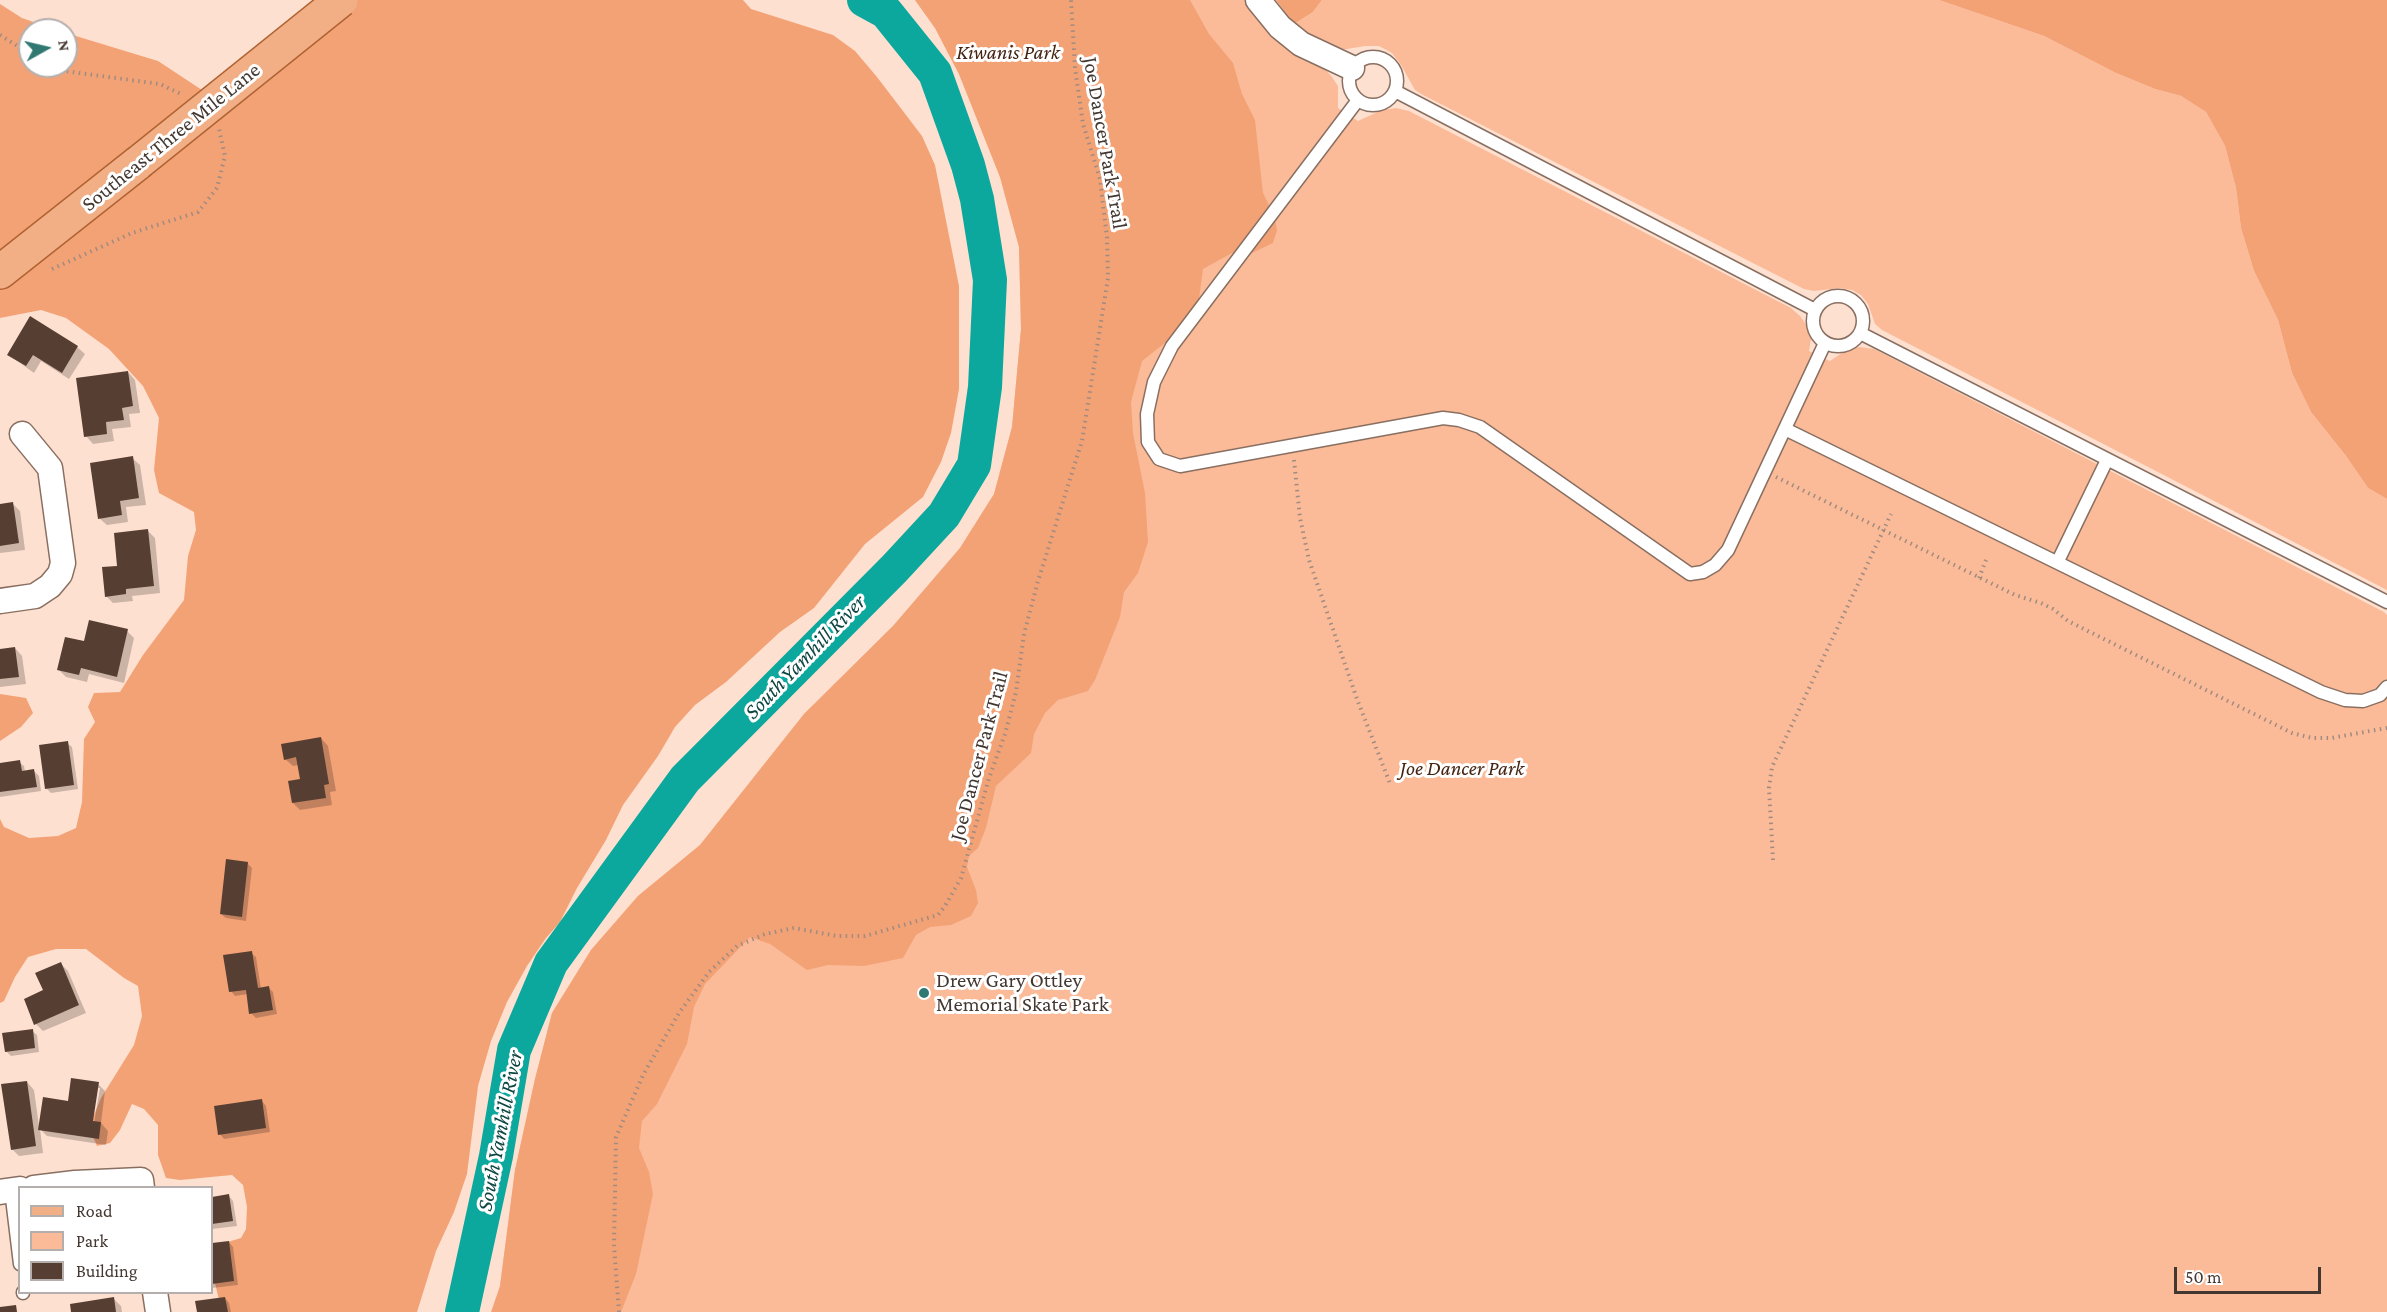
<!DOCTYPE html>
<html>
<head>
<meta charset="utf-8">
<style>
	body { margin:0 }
	#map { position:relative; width:2387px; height:1312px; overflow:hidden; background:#fee0d0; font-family:"Crimson Pro",serif }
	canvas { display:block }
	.legend { position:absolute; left:18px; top:1186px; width:195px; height:108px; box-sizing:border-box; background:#fff; border:2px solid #b4afad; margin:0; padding:8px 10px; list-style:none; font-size:18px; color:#433731 }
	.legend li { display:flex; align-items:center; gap:12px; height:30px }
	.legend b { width:30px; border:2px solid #b4afad }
	.north { position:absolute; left:18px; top:18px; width:60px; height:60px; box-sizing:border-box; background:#fff; border:2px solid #b4afad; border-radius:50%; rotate:82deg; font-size:16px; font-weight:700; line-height:24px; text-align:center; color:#433731 }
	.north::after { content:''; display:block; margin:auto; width:21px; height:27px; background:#307871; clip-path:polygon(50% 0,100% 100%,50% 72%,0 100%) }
	.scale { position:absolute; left:2174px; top:1267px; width:147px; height:27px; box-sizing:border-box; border:3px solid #433731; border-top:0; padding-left:8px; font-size:18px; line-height:21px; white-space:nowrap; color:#433731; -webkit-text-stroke:4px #fff; paint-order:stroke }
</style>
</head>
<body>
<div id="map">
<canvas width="2387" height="1312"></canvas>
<ul class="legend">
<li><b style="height:8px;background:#f2af85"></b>Road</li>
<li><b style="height:16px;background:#fbbb98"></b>Park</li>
<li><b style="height:16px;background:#563f32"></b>Building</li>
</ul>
<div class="north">N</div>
<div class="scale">50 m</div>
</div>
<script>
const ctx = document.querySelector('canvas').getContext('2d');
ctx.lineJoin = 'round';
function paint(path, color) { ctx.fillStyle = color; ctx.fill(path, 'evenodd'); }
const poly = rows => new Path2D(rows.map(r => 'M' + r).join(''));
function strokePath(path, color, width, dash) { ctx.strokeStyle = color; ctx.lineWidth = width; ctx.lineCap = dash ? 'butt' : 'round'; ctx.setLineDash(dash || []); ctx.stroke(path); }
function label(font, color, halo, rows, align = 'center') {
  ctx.font = font + ' "Crimson Pro",serif'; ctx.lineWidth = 6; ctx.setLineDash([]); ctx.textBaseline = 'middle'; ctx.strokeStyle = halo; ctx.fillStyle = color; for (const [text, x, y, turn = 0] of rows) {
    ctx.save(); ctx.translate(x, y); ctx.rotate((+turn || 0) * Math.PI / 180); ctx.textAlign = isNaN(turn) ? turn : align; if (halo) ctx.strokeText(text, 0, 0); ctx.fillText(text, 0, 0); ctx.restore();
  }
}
const green = poly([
	[915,0,1247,0,1292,51,1325,69,1332,77,1338,86,1338,108,1358,121,1382,110,1396,108,1409,111,1791,308,1800,316,1808,327,1811,339,1809,351,1830,361,1846,350,1859,347,1874,349,2384,612,2387,615,2387,1312,495,1312,500,1286,515,1170,535,1079,552,1013,591,950,638,896,700,845,804,714,893,626,960,548,994,494,1012,427,1021,329,1019,247,1000,177,959,74,935,28],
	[1322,0,1939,0,2044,36,2116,73,2155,89,2181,96,2206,112,2225,146,2236,188,2241,228,2254,271,2278,320,2292,373,2311,412,2346,456,2368,488,2387,499,2387,590,1882,330,1875,324,1868,304,1861,295,1852,290,1840,288,1814,291,1804,289,1423,95,1415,90,1401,65,1392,53,1379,46,1365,46,1341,50,1314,38,1294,24,1313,12]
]);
const forest = poly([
	[339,0,743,0,751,9,833,35,855,51,877,77,922,136,935,165,959,286,959,389,951,433,941,462,923,497,865,544,814,608,780,632,726,682,695,705,675,727,658,756,623,805,606,840,577,888,560,922,546,938,527,966,507,1002,491,1041,478,1086,467,1174,454,1212,436,1251,417,1312,222,1312,212,1271,212,1252,214,1246,241,1238,246,1229,247,1207,243,1185,232,1175,180,1180,166,1178,158,1155,158,1125,144,1109,132,1104,120,1130,110,1143,97,1146,89,1127,101,1098,134,1045,142,1016,138,986,124,978,86,949,56,949,28,957,15,977,4,1001,0,1003,0,819,4,827,29,838,58,836,76,828,82,802,84,739,95,722,88,707,94,693,120,692,143,655,184,600,188,556,196,530,194,512,159,493,154,470,159,418,143,386,109,349,66,318,41,310,0,318,0,4,22,18,56,30,30,30,30,66,66,66,66,33,158,61,202,90],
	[915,0,1190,0,1209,34,1233,63,1242,94,1255,120,1263,193,1274,215,1277,230,1273,243,1252,253,1232,253,1203,269,1198,306,1193,321,1142,361,1131,402,1133,433,1145,493,1148,542,1138,573,1124,592,1120,617,1095,680,1088,691,1058,700,1045,713,1034,734,1031,753,996,786,986,828,978,848,969,856,967,867,976,890,978,903,971,916,951,925,930,927,916,935,903,958,864,966,828,965,807,970,770,944,750,937,705,984,694,1007,687,1044,657,1104,642,1121,639,1148,649,1172,653,1194,636,1274,621,1312,491,1312,500,1286,515,1170,535,1079,552,1013,591,950,638,896,700,845,804,714,893,626,960,548,994,494,1012,427,1021,329,1019,247,1000,177,959,74,935,28],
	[1276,0,1322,0,1313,12,1294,24],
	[1939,0,2387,0,2387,499,2368,488,2346,456,2311,412,2292,373,2278,320,2254,271,2241,228,2236,188,2225,146,2206,112,2181,96,2155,89,2116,73,2044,36],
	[0,694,26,698,33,713,21,727,0,741]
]);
const shadow = poly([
	[77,347,85,354,69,379,41,361,34,373,9,355],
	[128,372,135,380,140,413,129,414,131,427,112,429,114,441,93,444,86,436],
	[132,458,140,465,146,505,126,507,128,522,107,525,99,518],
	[13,504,20,511,25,550,0,553,0,505],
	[148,531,155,538,160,593,132,596,133,601,113,603,106,596,119,567],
	[127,631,134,638,124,683,89,674,87,682,66,677,59,670,85,643],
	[15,648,22,656,26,684,0,687,0,650],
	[321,738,328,746,336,791,330,792,332,805,300,810,293,803,301,780,299,765,293,766,285,759],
	[67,743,72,747,78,789,51,793,47,789],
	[19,762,24,766,25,772,34,771,39,776,41,791,0,797,0,765],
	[248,864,252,868,246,921,226,918,221,914],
	[251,953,256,957,261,989,269,988,273,992,277,1014,256,1018,251,1013,248,994,235,996,231,991],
	[60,963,68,971,86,1013,43,1031,36,1024,45,991],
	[32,1031,37,1035,39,1052,11,1056,6,1051],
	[27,1082,34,1090,39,1126,98,1084,105,1091,101,1123,108,1131,106,1145,47,1136,40,1129,43,1153,19,1156,12,1149],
	[97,1088,100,1088,93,1129,90,1128],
	[262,1101,266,1106,270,1132,224,1139,220,1134],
	[229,1196,233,1201,237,1226,212,1229,212,1198],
	[229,1242,233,1247,238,1285,212,1288,212,1244],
	[225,1298,229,1303,231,1312,198,1312],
	[114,1299,121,1306,122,1312,72,1312]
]);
const river = poly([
	[462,1312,496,1156,514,1050,551,963,685,779,894,569,944,515,974,465,985,387,990,280,977,199,968,165,935,73,886,12,864,0]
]);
const building = poly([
	[30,316,78,346,62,373,33,355,26,366,7,355],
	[128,371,133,406,122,408,124,420,106,422,107,434,84,437,76,378],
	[133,456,139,498,120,501,122,515,98,519,90,463],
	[13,502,19,543,0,546,0,504],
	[148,529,154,586,126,589,126,594,105,597,102,567,117,566,114,533],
	[89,620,128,629,117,677,81,668,79,675,57,670,65,637,84,641],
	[15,647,19,677,0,679,0,649],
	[321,737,329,784,324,785,326,798,292,803,288,781,300,779,296,757,284,760,281,744],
	[68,741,74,785,45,789,39,745],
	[20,760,22,771,34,769,37,787,0,792,0,763],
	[226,859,248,862,242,917,220,914],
	[252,951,258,988,269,986,273,1010,249,1014,246,990,229,992,223,955],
	[61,962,79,1005,34,1025,24,999,43,990,35,973],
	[33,1029,35,1048,5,1052,2,1033],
	[71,1078,99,1082,93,1121,101,1122,99,1139,38,1130,43,1097,68,1101],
	[27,1081,36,1146,11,1150,1,1084],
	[262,1099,266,1128,218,1135,214,1106],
	[229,1194,233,1221,212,1224,212,1197],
	[229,1241,234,1281,212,1284,212,1243],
	[114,1297,116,1312,71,1312,70,1304],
	[225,1297,228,1312,197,1312,195,1301],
	[16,1305,17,1312,0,1312,0,1307]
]);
const path = poly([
	[0,35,30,54],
	[50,66,57,70,160,84,183,95],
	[52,269,132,233,198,212,217,188,225,156,219,129],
	[1294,460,1300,518,1309,560,1357,699,1391,786],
	[1776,477,2015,595,2041,603,2053,609,2068,621,2292,733,2312,738,2331,738,2387,728],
	[1979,578,1986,560],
	[1773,860,1769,788,1772,767,1891,514],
	[619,1312,614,1245,616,1137,643,1075,679,1013,709,972,737,946,765,934,794,928,837,936,865,936,938,915,945,906,961,878,989,778,1005,734,1016,692,1024,634,1038,581,1082,441,1108,278,1107,238,1100,179,1083,124,1075,68,1071,0]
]);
const lane = poly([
	'1349 81a24 24 0 1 1 48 0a24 24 0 1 1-48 0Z',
	[1395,91,1815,310],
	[1358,100,1172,346,1154,382,1147,414,1148,442,1159,459,1180,466,1443,418,1459,420,1480,427,1690,574,1703,572,1715,565,1728,550,1825,343],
	'1813 321a25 25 0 1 1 50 0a25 25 0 1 1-50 0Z',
	[1860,333,2387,602],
	[1785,429,2321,692,2345,700,2363,701,2380,695,2387,687],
	[2058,561,2107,460],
	[11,1190,20,1264],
	[23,1292,23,1293]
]);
const street = poly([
	[1258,0,1280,27,1301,44,1352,68],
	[0,601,35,596,50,586,60,574,63,563,50,468,22,434],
	[34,1188,75,1183,141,1180,142,1188],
	[0,1192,20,1189],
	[155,1292,158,1312]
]);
const primary = poly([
	[0,272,138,163]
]);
const primaryBridge = poly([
	[138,163,341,0]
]);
const markers = [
	[924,993,6,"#307871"]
];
const parkNames = [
	["Kiwanis Park",1008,53],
	["Joe Dancer Park",1462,769]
];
const streetNames = [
	["Southeast Three Mile Lane",171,137,-39],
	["Joe Dancer Park Trail",1105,143,80],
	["Joe Dancer Park Trail",979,756,-75]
];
const poiNames = [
	["Drew Gary Ottley",936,981],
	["Memorial Skate Park",936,1005]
];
const waterNames = [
	["South Yamhill River",805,657,-46],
	["South Yamhill River",500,1131,-79]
];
paint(green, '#fbbb98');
paint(forest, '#f3a276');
paint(shadow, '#0003');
strokePath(river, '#0ca79d', 34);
paint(building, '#563f32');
strokePath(lane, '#896f61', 15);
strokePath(street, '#896f61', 27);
strokePath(primary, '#b06332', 36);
strokePath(path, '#a08b80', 4, [1.5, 4.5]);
strokePath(lane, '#fff', 12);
strokePath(street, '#fff', 24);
strokePath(primary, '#f2af85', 33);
strokePath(primaryBridge, '#b06332', 36, []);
strokePath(primaryBridge, '#f2af85', 33);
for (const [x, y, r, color] of markers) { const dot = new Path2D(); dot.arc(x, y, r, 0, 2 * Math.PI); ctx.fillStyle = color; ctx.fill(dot); strokePath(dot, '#fff', 2); }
label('italic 21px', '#452412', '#fff', parkNames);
label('21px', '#433731', '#fff', streetNames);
label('21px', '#433731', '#fff', poiNames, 'left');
label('italic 22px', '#0c4642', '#fff', waterNames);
</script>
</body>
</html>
